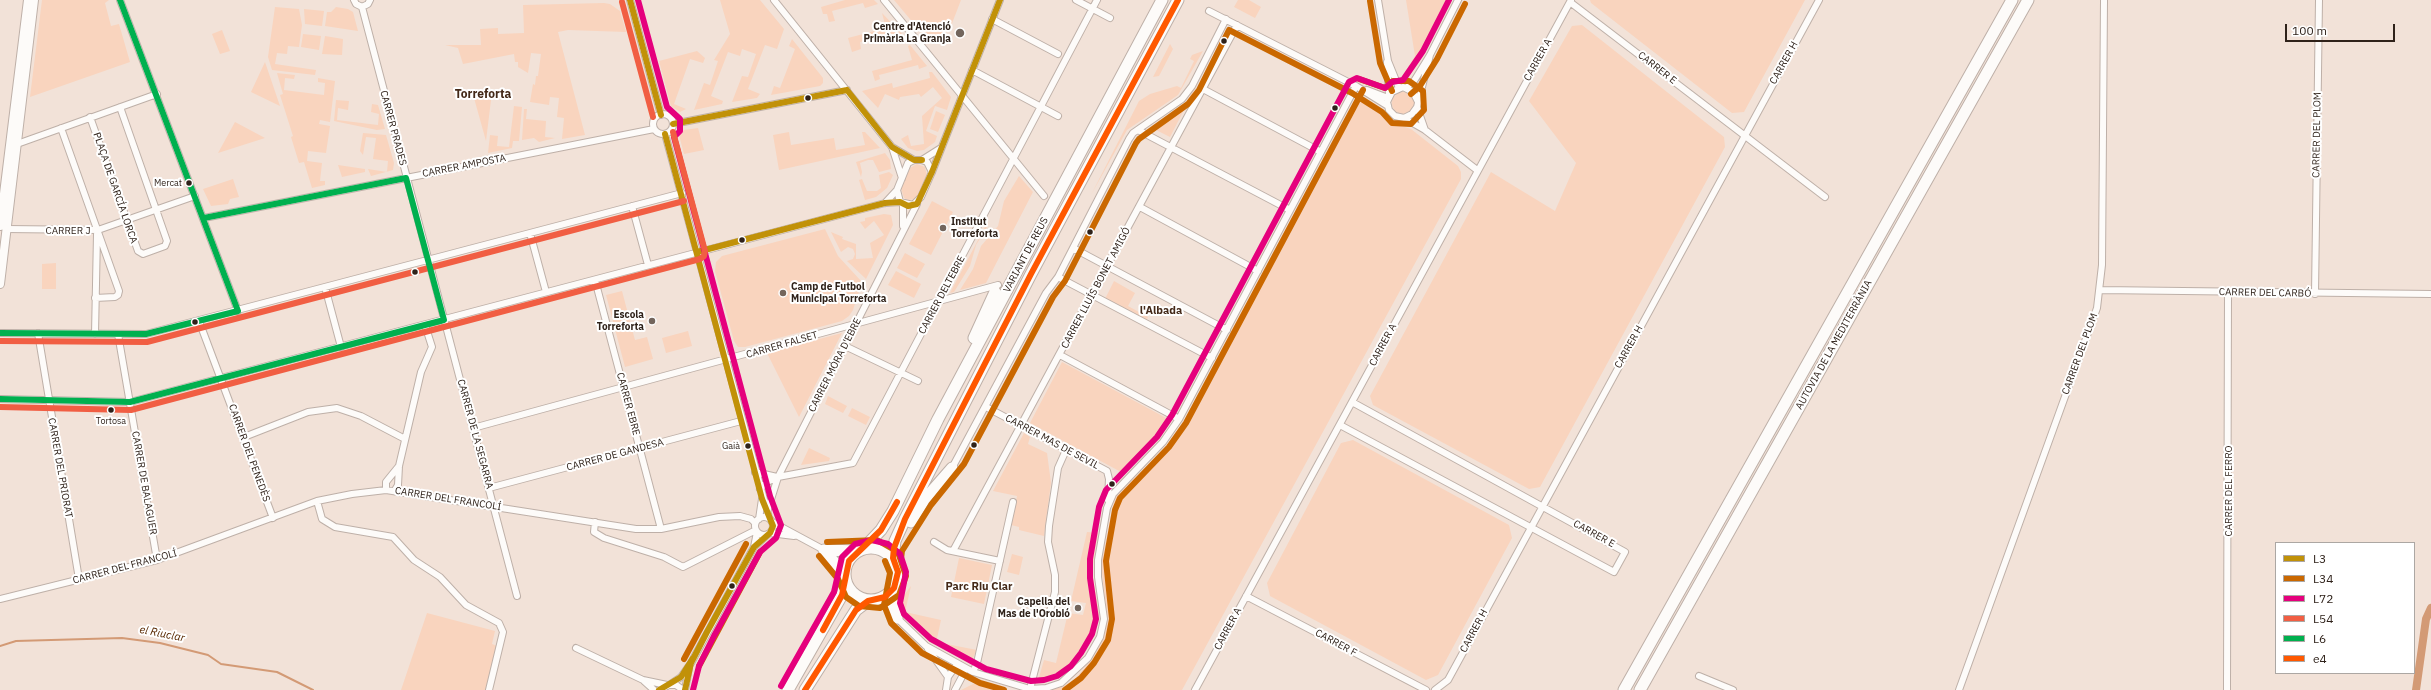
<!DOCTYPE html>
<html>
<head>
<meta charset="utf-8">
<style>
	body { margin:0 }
	#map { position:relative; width:2431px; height:690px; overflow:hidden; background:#f2e2d8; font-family:"IBM Plex Sans",sans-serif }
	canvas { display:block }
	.legend { position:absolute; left:2275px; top:542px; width:140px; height:132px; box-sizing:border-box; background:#fff; border:1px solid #aca7a3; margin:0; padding:5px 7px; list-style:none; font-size:12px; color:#2f221a }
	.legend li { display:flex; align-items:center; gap:8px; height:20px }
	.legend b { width:20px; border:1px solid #aca7a3 }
	.scale { position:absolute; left:2285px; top:24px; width:110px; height:18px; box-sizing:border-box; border:2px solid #2f221a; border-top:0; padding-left:5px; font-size:12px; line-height:14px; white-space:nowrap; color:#2f221a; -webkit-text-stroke:3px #fff; paint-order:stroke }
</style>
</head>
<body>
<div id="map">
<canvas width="2431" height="690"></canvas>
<ul class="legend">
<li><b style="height:5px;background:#c19108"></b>L3</li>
<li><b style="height:5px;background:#ca6800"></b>L34</li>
<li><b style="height:5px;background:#e5007d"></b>L72</li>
<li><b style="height:5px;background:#f15e43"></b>L54</li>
<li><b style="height:5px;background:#00b04f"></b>L6</li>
<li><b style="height:5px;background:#ff5800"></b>e4</li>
</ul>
<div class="scale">100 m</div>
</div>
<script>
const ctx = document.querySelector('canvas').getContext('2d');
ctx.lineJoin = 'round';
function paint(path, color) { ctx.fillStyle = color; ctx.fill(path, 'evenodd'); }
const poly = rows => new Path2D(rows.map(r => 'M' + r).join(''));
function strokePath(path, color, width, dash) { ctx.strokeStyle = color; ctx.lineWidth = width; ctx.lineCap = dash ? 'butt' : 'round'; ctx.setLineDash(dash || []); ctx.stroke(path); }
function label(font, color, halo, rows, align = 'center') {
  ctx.font = font + ' "IBM Plex Sans",sans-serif'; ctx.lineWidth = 4; ctx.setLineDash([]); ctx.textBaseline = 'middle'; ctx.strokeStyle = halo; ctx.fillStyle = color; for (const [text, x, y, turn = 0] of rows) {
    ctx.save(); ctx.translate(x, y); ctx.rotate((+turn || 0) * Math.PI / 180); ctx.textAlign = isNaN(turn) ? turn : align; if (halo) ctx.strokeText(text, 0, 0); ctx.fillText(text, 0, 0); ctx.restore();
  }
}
const green = poly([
	[42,0,109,0,105,3,111,26,119,24,130,62,30,97],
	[720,0,760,0,784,29,777,49,765,45,748,89,760,94,757,98,732,102,742,76,748,77,756,54,742,49,740,56,728,52,711,96,723,101,722,104,694,110,704,83,710,85,718,61,714,60,730,34],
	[845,0,874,0,878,4,865,8,863,3,832,11,835,21,829,22,827,14,823,14,821,7],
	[894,0,961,0,951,26,930,43],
	[1238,0,1249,0,1261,7,1255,18,1234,7],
	[1406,0,1450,0,1418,64,1409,72,1405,72,1415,56],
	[1590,0,1805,0,1744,112,1732,113,1591,3],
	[604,3,610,4,620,11,626,32,568,30,558,32,585,135,562,139,564,118,557,117,559,98,550,97,549,105,530,102,533,84,535,85,536,76,538,76,541,54,531,53,528,73,518,67,518,62,515,62,514,54,463,64,458,48,445,45,481,45,480,29,498,28,498,34,524,33,523,5],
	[275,7,299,9,302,25,299,47,288,46,287,54,277,53,275,64,316,70,315,75,272,70,268,57],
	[336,7,348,9,353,12,358,31,325,26,327,12,331,12],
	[304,9,324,11,322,26,305,24],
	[882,13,904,36,890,40,888,35,860,42,861,49,852,52,848,38,886,28],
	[1582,25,1724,137,1725,147,1540,487,1529,489,1373,405,1370,396,1491,172,1555,211,1576,163,1529,101,1572,26],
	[222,30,230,51,220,54,212,34],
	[303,34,321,36,319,50,301,47],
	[325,36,343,39,342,55,322,54],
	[792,39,823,78,823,83,820,86,771,95,774,86,780,88,795,49,789,46],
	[1170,44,1173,49,1159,76,1153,77],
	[910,45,927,66,919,69,918,65,879,75,880,79,875,81,872,71,912,60,908,46],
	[697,51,705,58,703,63,690,59,674,104,686,109,680,112,671,106,659,61],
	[1203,51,1178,95,1127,130,1091,195,1139,101,1150,94,1177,86,1181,88,1194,61,1190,59,1192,55],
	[265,62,280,106,251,92],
	[929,72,932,72,951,97,947,110,935,106,926,131,937,136,935,142,924,150,917,151,908,148,901,139,908,135,911,146,924,144,922,116,942,98,933,87,921,97,919,94,900,97,899,100,885,94,878,108,862,91,892,83,893,88,930,78],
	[277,73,295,75,294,79,285,78,284,90,324,95,325,83,318,82,318,78,335,81,330,122,320,120,319,124,330,126,326,153,308,151,307,161,322,163,320,181,325,181,325,185,312,188,304,162,299,163,291,137,293,136,280,95,283,94],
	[1200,79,1170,137,1152,128,1184,106],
	'1392 103a11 11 0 1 1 22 0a11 11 0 1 1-22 0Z',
	[1358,97,1377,107,1389,122,1411,129,1458,166,1461,172,1461,179,1182,690,1050,690,1064,686,1075,679,1094,656,1101,643,1107,616,1101,565,1115,496,1161,453,1186,421],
	[474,98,491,100,486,141],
	[336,100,349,101,348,110,338,108,337,120,378,125,379,114,371,112,372,104,378,105,385,129,377,130,334,121],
	[514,106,522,107,519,141,513,141,512,148,488,153,490,135,498,136,497,146,509,147],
	[524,109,527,109,526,119,546,121,545,137,555,138,539,142,534,138,522,140],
	[936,111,945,115,938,132,930,129],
	[235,122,265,138,218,153],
	[698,128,704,150,684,154,679,135,684,130],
	[789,132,791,145,834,138,836,150,865,145,862,132,865,132,880,148,779,170,773,135],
	[363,133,386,135,394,163,393,170,371,176,368,169,387,172,388,161,373,159,376,138,366,137,363,155,360,151],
	[885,153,890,160,891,169,879,172,873,160,868,160,860,163,862,172,861,177,856,162],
	[917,164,925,167,927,176,917,199,908,200,904,198,901,188,910,168],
	[338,165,365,169,365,172,342,177],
	[889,172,893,175,887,188,876,197,865,200,859,180,862,179,867,191,877,191,881,188,879,175],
	[1019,176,1033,192,986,283,960,290,973,269,981,246,998,226,1004,201],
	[233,179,239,197,230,199,228,204,211,206,203,189],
	[932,201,953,212,931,255,909,244],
	[884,214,891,215,893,225,866,279,847,261,853,259,855,254,853,249,848,247,841,252,831,232,843,237,842,239,856,244,856,259,873,258,870,243,884,235,874,221,865,229,860,222,865,221,865,218],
	[987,223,989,224,976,245,970,266,954,292,950,293],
	[825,229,838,256,862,282,853,310,849,316,842,321,745,347,738,347,734,341,715,271,716,262,722,256],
	[905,253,925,264,917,278,897,268],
	[56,263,56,289,42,289,42,264],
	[896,271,921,284,914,298,888,285],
	[1114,281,1135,293,1128,306,1148,317,1146,321,1105,299],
	[622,291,635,340,647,337,653,359,625,367,606,295],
	[1037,325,1039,326,998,403,996,402],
	[688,331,692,346,666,353,662,338],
	[842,333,799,417,767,353],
	[1062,362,1170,420,1148,448,1121,472,1030,423],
	[828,396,847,406,843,413,825,404],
	[852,408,870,417,866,425,848,416],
	[988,417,990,418,964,469,961,467],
	[1024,433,1030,437,1028,444,1047,453,1051,483,1044,536,1019,530,1019,527,1011,525,1017,496,993,491],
	[1353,440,1509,525,1512,538,1438,675,1426,680,1270,596,1267,583,1341,443],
	[809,448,830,458,829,461,801,465],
	[1087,532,1098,533,1092,572,1099,612,1095,634,1079,660,1071,669,1063,676,1040,683,1038,681,1044,660,1056,663,1068,613,1083,615,1086,603,1071,601],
	[1012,554,1023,557,1019,575,1007,572],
	[959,558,992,565,984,604,951,597],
	[911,586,905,612,941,620,936,643,904,612,902,607,901,599],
	[427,613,495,631,492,644,497,646,486,690,401,690],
	[941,643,977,650,971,662,940,647],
	[985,683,991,683,990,688,1003,690,961,690,973,684]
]);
const stream = poly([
	[0,646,16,641,122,638,160,643,208,655,221,664,277,672,313,690]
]);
const canal = poly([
	[2416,690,2426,619,2431,608]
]);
const street = poly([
	[120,0,238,311],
	[354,0,356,4,362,7,368,4,370,0],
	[630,0,661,115],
	[774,0,892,147,902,178],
	[884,0,1044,196],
	[1076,0,1110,18],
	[1378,0,1388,61,1399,88],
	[1570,2,1825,197],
	[362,7,517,596],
	[1209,11,1356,86,1388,106],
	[992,19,1058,54],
	[1387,62,1389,95],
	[972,70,1058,116],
	[1406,88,1414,81,1430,55,1458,0],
	[1203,89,1321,152],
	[1367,90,1388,98],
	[1418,102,1413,92,1403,87,1392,92,1387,102,1389,110,1395,116,1404,118,1412,114,1417,107,1430,55],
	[1417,107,1425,130],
	'653 124a10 10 0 1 1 20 0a10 10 0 1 1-20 0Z',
	[90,117,138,251,143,254,165,246,167,241,120,107],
	[1404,118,1425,130,1477,170],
	[673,124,847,90],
	[61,128,119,291,118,295,115,297,95,298],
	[1138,130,1290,210],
	[665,134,769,518],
	[17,144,157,94],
	[892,147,914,160],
	[922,160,941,148],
	[932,172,927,162,922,160,914,160,908,163,897,190,900,202,913,205,921,197,932,172,1000,0],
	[885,203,897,190],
	[903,204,903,226],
	[632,206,648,265],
	[1140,207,1258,271],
	[204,218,654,129],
	[6,229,98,230,195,196],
	[530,233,546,292],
	[1073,248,1227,330],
	[1058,277,1212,358],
	[595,280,661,529],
	[325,287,341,347],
	[2100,290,2431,294],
	[2315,294,2319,0],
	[199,321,273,518],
	[0,333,146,334,682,193],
	[38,333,79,579],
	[95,334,97,234],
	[118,334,157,560],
	[845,346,918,381],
	[1060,355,1179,419],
	[0,399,130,402,885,203,900,202],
	[986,407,1107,471,1109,479,1108,500],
	[1340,425,1614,572,1625,552,1352,402],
	[473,428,998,285],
	[244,437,308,412,337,408,361,416,405,439],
	[952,468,1046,293,1058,277,1129,139,1133,133,1182,99,1192,86,1226,19],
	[755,472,777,477],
	[489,488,741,421],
	[760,489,767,482,778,477,853,463,1097,0],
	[386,490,386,482,399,466],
	[395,490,398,485,399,466,421,372,432,347,425,325],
	[317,501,322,519,335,527,393,537,414,560,440,577,466,605,499,623,503,632,489,690],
	[767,512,778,477,917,204],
	'755 526a9 9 0 1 1 18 0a9 9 0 1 1-18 0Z',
	[759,519,762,499],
	[595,522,594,532,604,538,664,557,683,567,756,530],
	[772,522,824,550],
	[770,533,794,536],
	[934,542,947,550,1000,561],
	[754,547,767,535],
	[953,551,1237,25],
	[1246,596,1426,690],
	[0,599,157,560,317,501,352,494,386,490,636,529,661,529,719,517,740,516,751,519,755,523],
	[897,618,926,646,973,672,1030,689,1046,688,1061,683,1088,658,1100,637,1104,619,1098,577,1098,560,1107,508,1113,494,1163,442,1179,419,1356,86],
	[576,648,643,680,667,685],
	[928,649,948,677],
	[973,672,977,663,1013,502],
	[1699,676,1733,690],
	[644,681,654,690],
	[669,685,681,677,691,663,754,547,757,532],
	[1030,689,1055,592,1055,575,1048,542,1049,526,1058,468,1066,450],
	[659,690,669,685,676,685,683,690],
	[685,690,689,668],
	[946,690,948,677,955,667,962,666,964,673,955,690],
	[1195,690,1571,0],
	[1435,690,1448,680,1819,0],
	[1959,690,2097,308,2102,265,2104,0],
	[2227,690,2228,293]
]);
const secondary = poly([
	[0,226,28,0],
	[0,284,34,0]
]);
const highway = poly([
	[974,338,995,292],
	[911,522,924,500,952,468],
	'845 574a26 26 0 1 1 52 0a26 26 0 1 1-52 0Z',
	[863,549,881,530,893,511,938,419,1162,0],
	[824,550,859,551],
	[824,550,845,575],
	[893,558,895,541,905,519,1031,274,1178,0],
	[894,588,892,604,897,618],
	[788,690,842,595,846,581],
	[805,690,856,610,868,601],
	[1624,690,2012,0],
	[1640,690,2028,0]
]);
const bus1 = poly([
	[630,0,661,115],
	[847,90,892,147,914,160,922,160],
	[673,124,847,90],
	[665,134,762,499,773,526,770,533,754,547,707,632,691,663,685,690],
	[697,252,885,203,900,202,908,206,917,204,932,172,1000,0],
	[659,690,681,677,693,658]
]);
const bus2 = poly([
	[1370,1,1380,63,1392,91],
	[1411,94,1420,86,1437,59,1465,4],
	[819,556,838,579,846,597,859,606,880,608,899,595,906,576,898,552,877,540,827,542],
	[901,559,902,551,931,505,964,464,1053,297,1065,281,1136,143,1139,139,1188,104,1199,90,1229,30,1352,93,1382,112,1392,123,1411,124,1424,110,1423,91,1409,81,1393,81,1385,88,1359,79],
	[885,561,890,573,884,605,891,623,922,653,980,683,1004,690],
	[684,659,746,544],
	[699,666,760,552],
	[1065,690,1081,678,1094,663,1108,640,1112,619,1106,561,1115,510,1120,498,1169,447,1186,423,1363,90]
]);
const bus3 = poly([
	[638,0,667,107,680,119,680,131,674,137,770,496,781,525,776,538,760,552,714,636,699,666,693,690],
	[781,686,834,592,842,557,855,544,872,540,888,544,900,554,906,572,900,603,904,614,931,639,986,669,1031,681,1044,680,1057,676,1071,666,1081,653,1092,634,1096,619,1090,578,1090,559,1099,507,1106,490,1157,437,1172,415,1349,82,1357,78,1385,88,1392,82,1403,80,1423,51,1449,0]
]);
const bus4 = poly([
	[622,2,653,117],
	[0,341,147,342,684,201],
	[0,407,131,410,700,259,704,256,705,251,673,132]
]);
const bus5 = poly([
	[0,333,146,334,238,311,120,0],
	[0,399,130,402,444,320,406,178,204,218]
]);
const bus6 = poly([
	[823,630,842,595,849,561,881,530,897,502],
	[805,690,856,610,868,601,885,597,894,588,898,572,893,558,894,548,905,519,1031,274,1178,0]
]);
const markers = [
	[960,33,5,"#73655c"],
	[1224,41,3.5,"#2f221a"],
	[808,98,3.5,"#2f221a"],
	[1335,108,3.5,"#2f221a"],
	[189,183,3.5,"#2f221a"],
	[943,228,4,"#73655c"],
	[1090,232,3.5,"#2f221a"],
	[742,240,3.5,"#2f221a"],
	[415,272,3.5,"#2f221a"],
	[783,293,4,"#73655c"],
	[652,321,4,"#73655c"],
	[195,322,3.5,"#2f221a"],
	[111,410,3.5,"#2f221a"],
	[974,445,3.5,"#2f221a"],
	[748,446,3.5,"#2f221a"],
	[1112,484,3.5,"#2f221a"],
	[732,586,3.5,"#2f221a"],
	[1078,608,4,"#73655c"]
];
const busNames = [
	["Mercat",182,183],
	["Tortosa",111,421,"center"],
	["Gaià",740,446]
];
const poiNames = [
	["Centre d'Atenció",951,27],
	["Primària La Granja",951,39],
	["Institut",951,222,"left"],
	["Torreforta",951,234,"left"],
	["Camp de Futbol",791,287,"left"],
	["Municipal Torreforta",791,299,"left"],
	["Escola",644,315],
	["Torreforta",644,327],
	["Capella del",1070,602],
	["Mas de l'Orobió",1070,614]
];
const streetNames = [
	["CARRER A",1538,60,-61],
	["CARRER H",1784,63,-61],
	["CARRER E",1657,68,38],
	["CARRER PRADES",393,128,75],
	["CARRER DEL PLOM",2317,135,-89],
	["CARRER AMPOSTA",464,166,-11],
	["PLAÇA DE GARCÍA LORCA",115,188,71],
	["CARRER J",68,231],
	["VARIANT DE REUS",1026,255,-62],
	["CARRER LLUÍS BONET AMIGÓ",1096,288,-62],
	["CARRER DEL CARBÓ",2265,293,1],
	["CARRER DELTEBRE",942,295,-62],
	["CARRER FALSET",782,345,-16],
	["CARRER A",1383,345,-62],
	["AUTOVIA DE LA MEDITERRÀNIA",1834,345,-61],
	["CARRER H",1629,347,-61],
	["CARRER DEL PLOM",2080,354,-70],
	["CARRER MÓRA D'EBRE",835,365,-63],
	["CARRER EBRE",628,404,75],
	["CARRER DE LA SEGARRA",475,434,75],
	["CARRER MAS DE SEVIL",1052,442,28],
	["CARRER DEL PENEDÈS",249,453,70],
	["CARRER DE GANDESA",615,455,-15],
	["CARRER DEL PRIORAT",60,468,80],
	["CARRER DE BALAGUER",144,483,80],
	["CARRER DEL FERRO",2229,491,-90],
	["CARRER DEL FRANCOLÍ",448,499,9],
	["CARRER E",1594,534,29],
	["CARRER DEL FRANCOLÍ",125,567,-15],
	["CARRER A",1228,629,-62],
	["CARRER H",1474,631,-62],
	["CARRER F",1336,643,28]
];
const neighbourhoodNames = [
	["l'Albada",1161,311],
	["Parc Riu Clar",979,587]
];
const waterNames = [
	["el Riuclar",162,634,11]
];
const quarterNames = [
	["Torreforta",483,95]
];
paint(green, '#f9d4be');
strokePath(stream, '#d39a75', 2);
strokePath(canal, '#d39a75', 8);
strokePath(street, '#beb0a8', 8);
strokePath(secondary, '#beb0a8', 10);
strokePath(highway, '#beb0a8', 13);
strokePath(street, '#fdfbf9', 6);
strokePath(secondary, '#fdfbf9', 8);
strokePath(highway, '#fdfbf9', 11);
strokePath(bus1, '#c19108', 6);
strokePath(bus2, '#ca6800', 6);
strokePath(bus3, '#e5007d', 6);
strokePath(bus4, '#f15e43', 6);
strokePath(bus5, '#00b04f', 6);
strokePath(bus6, '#ff5800', 6);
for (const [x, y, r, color] of markers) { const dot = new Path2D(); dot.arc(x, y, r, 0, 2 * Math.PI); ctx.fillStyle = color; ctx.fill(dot); strokePath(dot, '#fff', 1.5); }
label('9px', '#2f221a', '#fff', busNames, 'right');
label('bold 10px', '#2f221a', '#fff', poiNames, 'right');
label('10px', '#2f221a', '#fff', streetNames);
label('bold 11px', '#442918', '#fff', neighbourhoodNames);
label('italic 11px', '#582800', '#fff', waterNames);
label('bold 12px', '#442918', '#fff', quarterNames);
</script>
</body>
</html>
